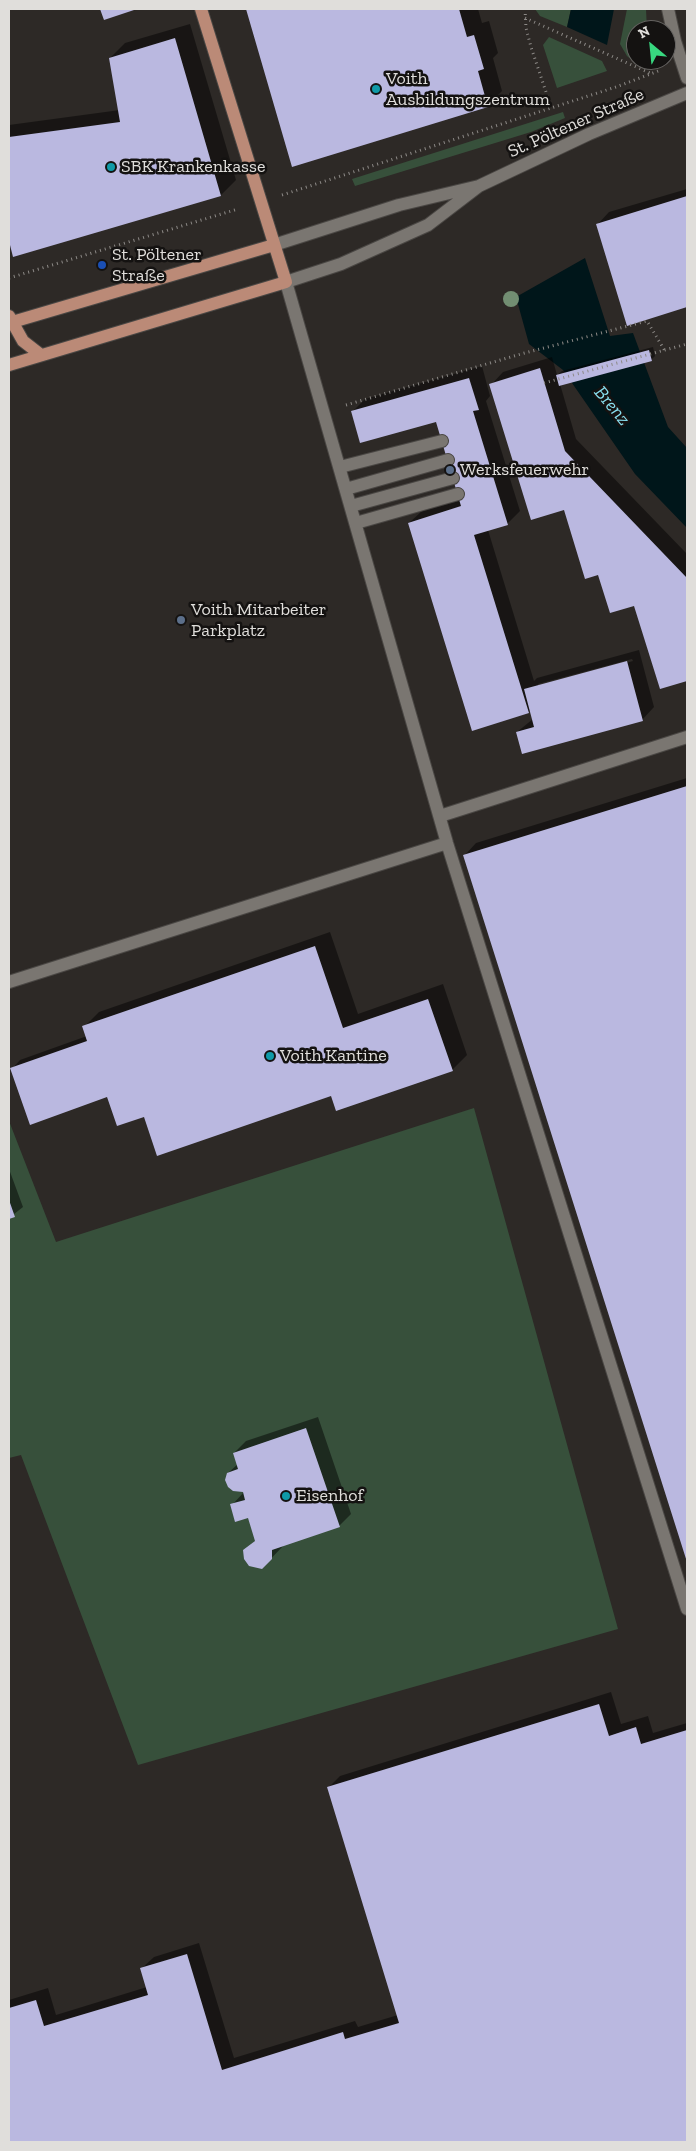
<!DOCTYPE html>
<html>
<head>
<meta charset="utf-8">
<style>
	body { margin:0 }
	#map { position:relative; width:696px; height:2151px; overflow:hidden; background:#2d2926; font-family:"Zilla Slab",serif }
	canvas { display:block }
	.frame { position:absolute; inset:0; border:10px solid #e0dedb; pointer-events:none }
	.north { position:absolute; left:626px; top:20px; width:50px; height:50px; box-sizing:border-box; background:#141211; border:1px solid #666462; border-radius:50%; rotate:332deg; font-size:14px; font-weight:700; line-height:20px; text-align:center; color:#e0dedb }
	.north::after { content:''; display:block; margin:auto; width:18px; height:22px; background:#38d880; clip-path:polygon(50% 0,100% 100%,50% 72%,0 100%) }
</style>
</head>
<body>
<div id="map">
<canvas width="696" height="2151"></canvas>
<div class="frame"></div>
<div class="north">N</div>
</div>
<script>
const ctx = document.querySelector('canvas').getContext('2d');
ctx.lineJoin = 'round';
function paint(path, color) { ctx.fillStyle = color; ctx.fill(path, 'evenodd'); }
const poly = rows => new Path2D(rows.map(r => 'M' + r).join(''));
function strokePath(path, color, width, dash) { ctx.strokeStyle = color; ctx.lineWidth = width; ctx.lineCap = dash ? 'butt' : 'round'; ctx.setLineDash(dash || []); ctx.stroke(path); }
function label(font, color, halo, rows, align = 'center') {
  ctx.font = font + ' "Zilla Slab",serif'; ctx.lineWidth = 5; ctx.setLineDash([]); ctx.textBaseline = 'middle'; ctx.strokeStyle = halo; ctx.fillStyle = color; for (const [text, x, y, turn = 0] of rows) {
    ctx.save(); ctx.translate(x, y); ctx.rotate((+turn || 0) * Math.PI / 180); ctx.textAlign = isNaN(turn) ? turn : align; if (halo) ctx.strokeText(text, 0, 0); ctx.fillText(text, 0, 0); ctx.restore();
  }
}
const green = poly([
	[535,9,571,9,567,27,540,16],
	[627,9,646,9,647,30,636,30,636,60,647,61,640,63,632,60,627,56,620,44],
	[549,37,602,61,607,71,557,88,543,45],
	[563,112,565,118,531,132,355,186,352,179],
	[474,1108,618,1629,138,1765,21,1455,9,1458,9,1121,56,1242]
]);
const water = poly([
	[571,9,614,9,607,45,567,27],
	[585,258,610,336,633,333,668,427,687,448,687,528,635,474,563,370,529,344,516,297]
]);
const shadow = poly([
	[248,9,478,9,482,23,489,21,498,53,493,58,502,91,487,106,293,165],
	[190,24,236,180,221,195,14,255,9,237,9,125,120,110,110,58,125,43],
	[687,189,687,306,628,324,597,225,609,212],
	[653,347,655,356,651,360,560,384,576,439,687,554,687,680,660,688,634,604,599,574,564,508,491,385,503,372,552,357,557,375,562,371],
	[482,366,490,396,486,401,520,511,507,524,488,530,534,681,537,678,639,650,654,707,642,720,517,732,533,719,531,710,528,712,409,523,422,511,461,498,437,420,353,411,365,399],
	[632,659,633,661,538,687,538,684],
	[687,778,687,1559,464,856,476,843],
	[330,932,358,1014,443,984,467,1055,452,1070,332,1094,145,1115,108,1096,12,1069,20,1060,87,1036,84,1027,99,1012],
	[9,1169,23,1207,9,1218],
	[318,1417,351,1514,339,1526,284,1545,262,1568,245,1551,256,1540,249,1516,232,1505,244,1492,228,1473,238,1464,234,1453,246,1441],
	[611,1692,621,1724,648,1716,653,1733,687,1723,687,2142,9,2142,9,2000,48,1988,56,2015,147,1987,141,1969,154,1957,199,1943,234,2058,355,2021,358,2027,398,2015,328,1788,340,1776]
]);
const building = poly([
	[100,9,137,9,104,20],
	[246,9,459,9,467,37,474,35,484,69,478,71,488,107,292,167],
	[175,38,221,196,13,257,9,241,9,137,120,122,109,58],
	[687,196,687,307,627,326,596,224],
	[649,350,652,361,559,386,556,375],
	[540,368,565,451,687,578,687,681,660,689,634,606,610,613,598,575,585,579,564,510,531,520,489,384],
	[469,378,479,410,473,411,508,525,474,535,529,713,472,731,408,523,461,506,436,422,360,443,351,411],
	[627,661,643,721,522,754,516,732,534,727,524,689],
	[687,786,687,1562,463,855],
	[315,946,343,1028,428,999,453,1071,336,1111,331,1096,157,1156,144,1117,117,1126,107,1097,30,1125,10,1068,87,1041,82,1026],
	[9,1200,15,1217,9,1219],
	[306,1428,340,1527,272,1550,272,1559,262,1569,249,1566,244,1559,243,1550,255,1541,248,1518,235,1522,230,1504,245,1500,243,1492,233,1491,228,1487,225,1480,227,1473,238,1469,233,1453],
	[599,1704,609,1736,636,1727,641,1744,687,1730,687,2142,9,2142,9,2008,36,2000,44,2026,148,1995,140,1968,187,1954,222,2070,343,2032,345,2039,399,2023,327,1787]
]);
const path = poly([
	[525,9,526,28,531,47,551,107],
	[525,18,650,73],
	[282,195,616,87,661,70],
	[9,278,238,209],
	[544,383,687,344],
	[346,405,521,354,647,321,665,351]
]);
const minor = poly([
	[668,9,675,41,687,78],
	[479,186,428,225,341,264,286,282,447,843,687,1609],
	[274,245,399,205,479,186,589,134,687,93],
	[340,467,442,441],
	[346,489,448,460],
	[351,506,453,478],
	[356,523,458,494],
	[440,816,687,737],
	[9,982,447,843]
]);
const major = poly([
	[9,316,23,341,41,355],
	[9,323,274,245],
	[9,365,286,282,201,9]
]);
const trees = [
	[511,299]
];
const markers = [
	[376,89,5,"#0f9aa8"],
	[111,167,5,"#0f9aa8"],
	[102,265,5,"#1a4fb4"],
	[450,470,5,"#5c6f8a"],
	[181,620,5,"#5c6f8a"],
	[270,1056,5,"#0f9aa8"],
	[286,1496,5,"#0f9aa8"]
];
const poiNames = [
	["Voith",386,79],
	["Ausbildungszentrum",386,100],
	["SBK Krankenkasse",121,167],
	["St. Pöltener",112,255],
	["Straße",112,276],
	["Werksfeuerwehr",460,470],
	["Voith Mitarbeiter",191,610],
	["Parkplatz",191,631],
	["Voith Kantine",280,1056],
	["Eisenhof",296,1496]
];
const streetNames = [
	["St. Pöltener Straße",576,123,-24]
];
const waterNames = [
	["Brenz",612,406,50]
];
paint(green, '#37503b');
paint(water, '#00161a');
paint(shadow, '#0007');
paint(building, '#bab8e0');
strokePath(minor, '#4a4744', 14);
strokePath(major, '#4a4744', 14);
strokePath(path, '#8d8a87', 3, [1, 4]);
strokePath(minor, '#7a7671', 12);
strokePath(major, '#bb8a77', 12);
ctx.fillStyle = '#728e72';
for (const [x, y] of trees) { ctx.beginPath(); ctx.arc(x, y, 8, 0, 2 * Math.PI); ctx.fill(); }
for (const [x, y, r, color] of markers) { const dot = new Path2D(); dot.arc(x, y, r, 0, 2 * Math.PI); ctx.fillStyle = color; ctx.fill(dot); strokePath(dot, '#141211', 2); }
label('18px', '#e0dedb', '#141211', poiNames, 'left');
label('18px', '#e0dedb', '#141211', streetNames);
label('italic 19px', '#88deee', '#141211', waterNames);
</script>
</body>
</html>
